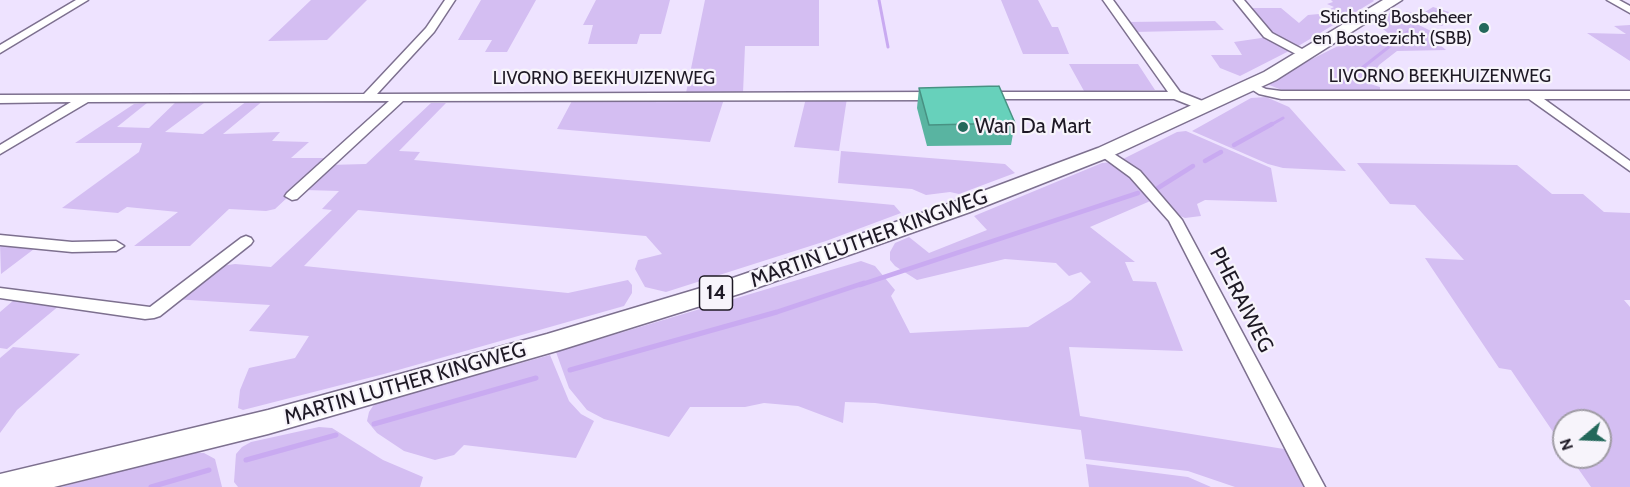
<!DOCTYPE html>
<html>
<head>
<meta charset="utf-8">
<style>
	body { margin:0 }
	#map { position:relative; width:1630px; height:487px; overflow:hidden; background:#eee3ff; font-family:Cabin,sans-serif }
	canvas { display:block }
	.north { position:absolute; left:1552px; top:409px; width:60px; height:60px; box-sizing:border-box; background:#f7f4fb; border:2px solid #a09ca5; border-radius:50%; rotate:251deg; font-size:16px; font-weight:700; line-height:24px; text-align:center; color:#1e1925 }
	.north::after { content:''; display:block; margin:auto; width:21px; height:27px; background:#23685b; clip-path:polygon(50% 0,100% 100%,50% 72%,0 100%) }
</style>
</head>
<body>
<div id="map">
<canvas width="1630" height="487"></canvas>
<div class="north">N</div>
</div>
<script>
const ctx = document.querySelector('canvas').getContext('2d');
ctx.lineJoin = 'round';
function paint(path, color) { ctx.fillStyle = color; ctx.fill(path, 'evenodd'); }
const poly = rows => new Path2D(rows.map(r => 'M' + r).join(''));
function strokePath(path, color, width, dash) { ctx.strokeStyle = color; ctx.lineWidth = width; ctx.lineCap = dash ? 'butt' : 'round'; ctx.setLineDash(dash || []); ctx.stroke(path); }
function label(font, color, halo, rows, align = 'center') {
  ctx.font = font + ' Cabin,sans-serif'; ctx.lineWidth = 4.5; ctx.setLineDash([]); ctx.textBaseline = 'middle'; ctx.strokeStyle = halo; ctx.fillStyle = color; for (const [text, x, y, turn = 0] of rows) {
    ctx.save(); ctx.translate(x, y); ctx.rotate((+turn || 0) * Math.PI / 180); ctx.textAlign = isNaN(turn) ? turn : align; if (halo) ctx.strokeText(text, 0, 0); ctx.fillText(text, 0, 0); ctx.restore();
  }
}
const green = poly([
	[311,0,367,0,327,40,268,41],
	[481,0,536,0,507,52,485,52,492,40,458,40],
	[596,0,670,0,661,34,640,34,637,44,588,44,593,25,583,25],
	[705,0,819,0,819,46,745,46,743,93,686,93],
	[1001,0,1038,0,1052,27,1058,27,1069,54,1023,54],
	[1331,0,1373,0,1374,1,1344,19,1324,12,1334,7,1327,4,1333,2],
	[1433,7,1449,12,1442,21,1445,23,1442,26,1427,23,1405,11,1420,15],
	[1248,8,1281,8,1299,23,1308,15,1319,14,1340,21,1295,48,1275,39],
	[1390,13,1399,15,1433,32,1433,39,1446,50,1397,51,1379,65,1375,72,1360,81,1380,87,1380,92,1284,91,1267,84,1266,82,1352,39,1369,45,1388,33,1375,23],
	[1215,21,1224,30,1134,32,1126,22],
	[1630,25,1630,61,1587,33,1626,34,1614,26],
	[1268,37,1289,51,1240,76,1220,68,1211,55,1242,55,1234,42],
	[1069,64,1138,64,1155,90,1084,91],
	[1266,97,1289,107,1346,171,1283,168,1268,164,1192,131,1251,98],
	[806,98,847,98,839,151,794,147],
	[573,99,724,99,710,142,557,129],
	[178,100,208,100,165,132,203,134,247,101,264,100,223,134,280,132,272,141,309,142,291,158,330,158,275,209,266,211,229,209,190,246,134,246,178,212,127,207,118,213,62,208,139,152,142,143,75,143,134,104,147,103,117,127,149,128],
	[431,103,446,103,399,151,420,152,414,160,894,205,901,213,826,241,666,292,645,287,635,269,638,260,662,254,646,236,358,210,304,266,568,293,628,280,632,285,632,293,624,306,384,374,243,410,238,408,240,390,249,368,295,358,309,336,249,331,270,305,173,299,214,267,235,264,271,267,332,210,322,209,339,191,306,190,305,186,328,165,366,164],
	[1186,131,1271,168,1277,202,1205,200,1197,204,1201,216,1185,218,1175,214,1123,159,1177,132],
	[841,151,1005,164,1015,173,959,194,950,192,926,195,912,189,838,183],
	[1114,162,1155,199,1090,227,1135,262,1125,262,1133,281,1156,282,1183,351,1069,347,1080,416,1290,450,1310,487,1235,487,1188,471,1085,459,1081,430,875,403,845,402,843,423,798,406,764,403,745,407,690,407,669,437,604,419,587,410,569,388,556,352,861,261,875,266,895,290,891,296,910,333,1028,327,1071,300,1091,282,1081,272,1069,276,1056,263,1005,259,917,280,895,266,890,260,890,252,895,243,909,237,929,253,987,230,974,216,1102,163],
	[1357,163,1517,165,1552,194,1583,194,1604,212,1630,213,1630,300,1624,300,1630,307,1630,487,1591,487,1570,457,1600,457,1600,421,1564,421,1564,448,1511,370,1499,368,1425,258,1464,260,1415,205,1390,204],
	[0,243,38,246,1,274],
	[14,300,60,305,7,349,0,348,0,312],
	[13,347,80,354,17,410,0,433,0,358],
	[550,355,569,401,581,414,594,421,576,458,464,445,454,455,435,460,404,451,377,433,367,421,369,412,375,403],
	[319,427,332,428,383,460,423,477,420,487,238,487,234,482,236,454,242,447,251,442],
	[188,453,204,453,215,459,222,487,61,487],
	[1086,464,1188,477,1211,487,1089,487]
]);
const streamFar2 = poly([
	[879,0,888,47],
	[1428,19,1440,10],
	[1344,82,1413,28],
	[1269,126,1283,118]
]);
const streamFar1 = poly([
	[1234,145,1272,124],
	[1205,161,1221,152],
	[1158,188,1193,166],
	[860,285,1138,193]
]);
const stream = poly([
	[570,370,777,312,864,283],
	[374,424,536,378],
	[246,460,336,435],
	[151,487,209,470]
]);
const street = poly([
	[76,0,88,0,0,53,0,45,76,0],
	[445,0,455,0,434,32,377,94,936,92,942,96,936,100,403,101,297,199,292,200,285,196,287,193,389,101,88,102,0,154,0,145,71,102,0,103,0,95,364,94,426,28,445,0],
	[1103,0,1113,0,1180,92,1210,104,1210,110,1202,110,1174,99,980,99,980,93,984,92,1168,92,1103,0],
	[1234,0,1244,0,1272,33,1302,49,1302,53,1294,53,1264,37,1234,0],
	[1607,0,1619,0,1630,6,1630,13,1607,0],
	[1251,82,1266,89,1281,91,1630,91,1630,99,1544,99,1630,161,1630,171,1529,99,1281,99,1259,94,1245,85,1251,82],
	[1105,148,1140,171,1182,220,1325,487,1305,487,1169,221,1130,177,1100,155,1098,152,1105,148],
	[0,235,72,242,116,241,124,246,116,251,72,252,0,245,0,235],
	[246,236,251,238,253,241,251,244,160,316,154,318,145,319,0,298,0,288,150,307,241,238,246,236]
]);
const primary = poly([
	[1383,0,1402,0,1276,80,1112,156,970,212,742,293,560,350,268,434,54,487,0,487,0,474,268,410,547,334,724,281,954,202,1098,148,1264,72,1383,0]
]);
const wall = poly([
	[919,88,1015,123,1011,145,927,146,917,108]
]);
const building = poly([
	[999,86,1015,123,929,125,919,88,999,86]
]);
const markers = [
	[1484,28,6,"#23685b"],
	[963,127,6,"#23685b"]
];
const farPoinames = [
	["Stichting Bosbeheer",1472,18],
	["en Bostoezicht (SBB)",1472,39]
];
const farStreetnames = [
	["LIVORNO BEEKHUIZENWEG",1440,77],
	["LIVORNO BEEKHUIZENWEG",604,79]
];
const shields = [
	[716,293,33]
];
const shieldNames = [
	["14",716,293]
];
const poiNames = [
	["Wan Da Mart",975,127]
];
const streetNames = [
	["MARTIN LUTHER KINGWEG",869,239,-20],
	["PHERAIWEG",1241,300,63],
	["MARTIN LUTHER KINGWEG",405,384,-16]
];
paint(green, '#d4bef2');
strokePath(streamFar2, '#c9aaf1', 3);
strokePath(streamFar1, '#c9aaf1', 4.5);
strokePath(stream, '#c9aaf1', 5);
strokePath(street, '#7d708f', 3);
strokePath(primary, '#7d708f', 3);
paint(street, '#fff');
paint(primary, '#fff');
paint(wall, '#59b4a1');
paint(building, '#67d1bb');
strokePath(building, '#489283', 1.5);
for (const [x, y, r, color] of markers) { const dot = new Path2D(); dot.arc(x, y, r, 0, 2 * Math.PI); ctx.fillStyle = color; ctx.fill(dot); strokePath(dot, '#f7f4fb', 2); }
label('18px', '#1e1925', '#f7f4fb', farPoinames, 'right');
label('18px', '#1e1925', '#f7f4fb', farStreetnames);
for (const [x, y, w] of shields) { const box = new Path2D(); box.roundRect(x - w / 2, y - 17, w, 34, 4.5); ctx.fillStyle = '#f7f4fb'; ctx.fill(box); strokePath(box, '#1e1925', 1.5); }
label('bold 20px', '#1e1925', null, shieldNames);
label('21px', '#1e1925', '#f7f4fb', poiNames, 'left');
label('21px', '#1e1925', '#f7f4fb', streetNames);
</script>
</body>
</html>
